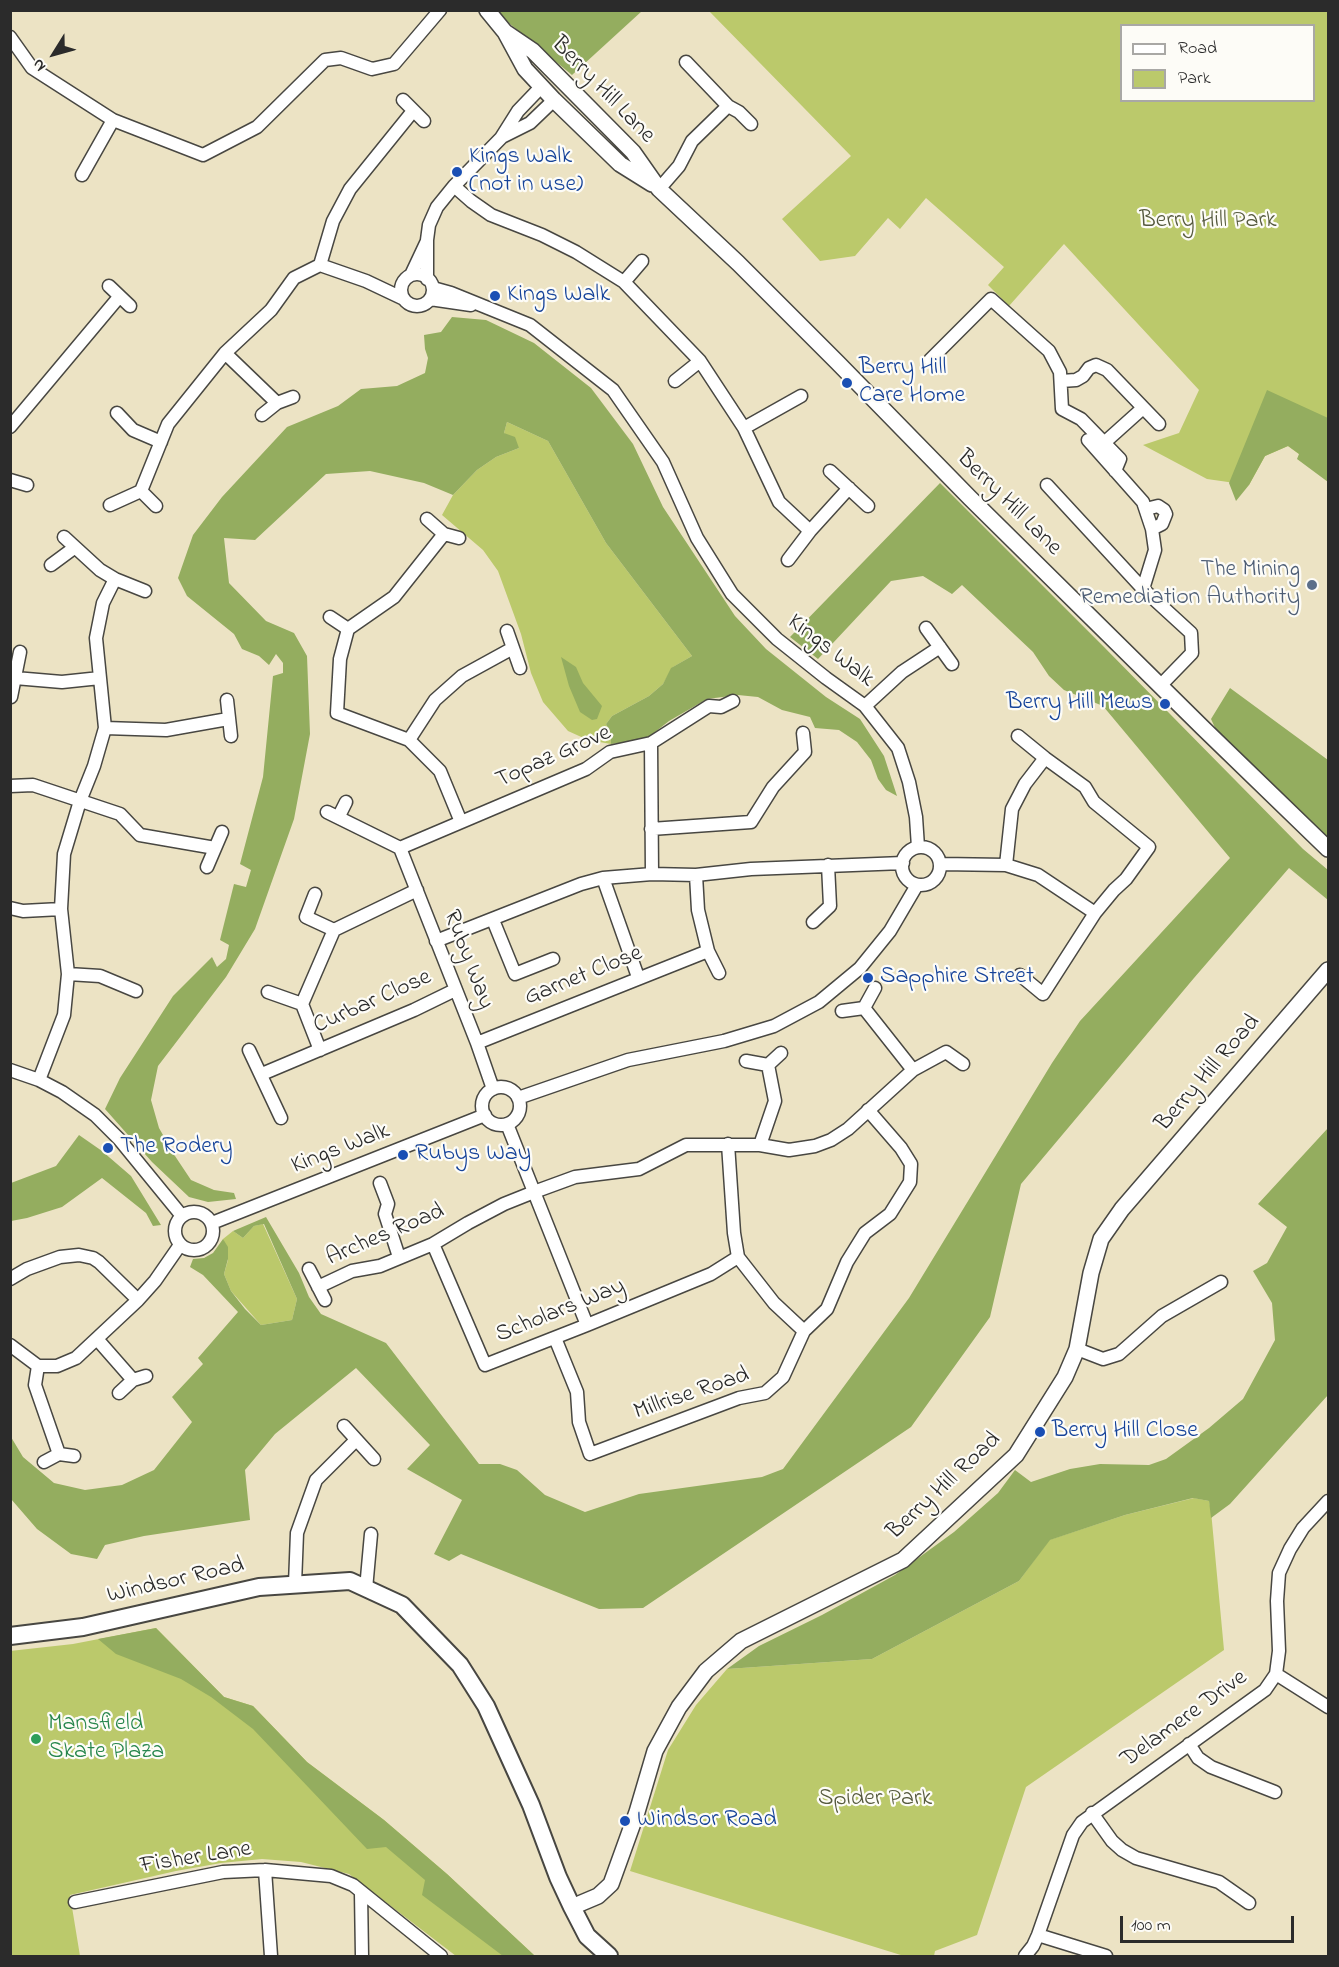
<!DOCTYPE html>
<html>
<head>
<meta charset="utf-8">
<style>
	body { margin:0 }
	#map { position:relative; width:1339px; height:1967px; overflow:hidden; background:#ece3c4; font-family:"Indie Flower",sans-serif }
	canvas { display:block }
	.frame { position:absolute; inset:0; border:12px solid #2b2b2b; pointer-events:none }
	.legend { position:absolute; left:1120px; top:24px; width:195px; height:78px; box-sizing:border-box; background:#fdfcf7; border:2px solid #a9a8a5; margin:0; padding:8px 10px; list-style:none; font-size:18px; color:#2b2b2b }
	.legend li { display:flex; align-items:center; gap:12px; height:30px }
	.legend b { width:30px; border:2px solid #a9a8a5 }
	.north { position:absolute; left:24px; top:24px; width:60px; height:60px; -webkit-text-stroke:4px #fdfcf7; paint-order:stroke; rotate:233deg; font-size:16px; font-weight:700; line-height:24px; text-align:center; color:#2b2b2b }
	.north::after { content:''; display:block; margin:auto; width:21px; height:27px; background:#2b2b2b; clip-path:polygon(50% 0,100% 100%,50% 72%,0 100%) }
	.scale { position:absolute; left:1120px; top:1916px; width:174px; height:27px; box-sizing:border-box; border:3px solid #2b2b2b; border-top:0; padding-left:8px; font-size:18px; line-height:21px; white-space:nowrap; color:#2b2b2b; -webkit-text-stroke:4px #fdfcf7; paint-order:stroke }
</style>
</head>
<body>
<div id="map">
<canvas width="1339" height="1967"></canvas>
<div class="frame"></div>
<ul class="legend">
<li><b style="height:8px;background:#fff"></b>Road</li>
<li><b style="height:16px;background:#bbc96b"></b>Park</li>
</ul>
<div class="north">N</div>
<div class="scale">100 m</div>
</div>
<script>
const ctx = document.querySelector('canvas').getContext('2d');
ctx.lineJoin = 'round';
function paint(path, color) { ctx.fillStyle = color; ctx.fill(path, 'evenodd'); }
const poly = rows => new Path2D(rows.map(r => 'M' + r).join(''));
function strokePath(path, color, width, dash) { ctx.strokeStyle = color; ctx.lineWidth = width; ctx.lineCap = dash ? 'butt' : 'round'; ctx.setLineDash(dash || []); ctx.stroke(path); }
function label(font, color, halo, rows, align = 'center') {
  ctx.font = font + ' "Indie Flower",sans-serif'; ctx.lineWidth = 4.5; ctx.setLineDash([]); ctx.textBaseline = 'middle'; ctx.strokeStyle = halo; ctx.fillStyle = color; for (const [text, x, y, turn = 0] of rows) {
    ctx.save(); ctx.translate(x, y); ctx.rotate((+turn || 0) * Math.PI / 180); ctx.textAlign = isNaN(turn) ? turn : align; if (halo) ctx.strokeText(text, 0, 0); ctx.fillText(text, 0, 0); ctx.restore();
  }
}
const green = poly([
	[709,11,1328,11,1328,475,1288,446,1265,456,1249,485,1207,479,1143,445,1179,433,1199,390,1064,244,1009,306,988,285,1004,267,926,198,900,229,888,218,855,256,820,261,782,219,851,156],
	[1122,26,1314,26,1314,100,1122,100],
	[507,422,548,441,606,543,692,656,673,667,663,684,649,696,612,716,606,724,610,732,611,744,588,740,568,731,543,702,531,673,521,634,498,571,483,550,442,515,453,495,477,470,496,457,519,448,504,433],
	[263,1224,297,1299,292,1320,261,1325,231,1291,224,1274,228,1260,223,1239,233,1231,243,1238,254,1226],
	[1194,1498,1209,1501,1211,1511,1224,1650,1026,1787,977,1935,935,1951,934,1956,904,1956,630,1871,668,1750,696,1705,727,1669,872,1659,1019,1581,1049,1540,1125,1515],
	[156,1628,224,1697,253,1706,307,1762,384,1820,447,1874,535,1956,456,1956,349,1874,301,1862,262,1859,221,1863,176,1871,70,1895,80,1956,11,1956,10,1651,73,1644]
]);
const forest = poly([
	[497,11,642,11,572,75,504,19],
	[452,317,486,320,534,343,591,388,633,444,663,507,735,616,766,649,826,697,860,719,884,756,897,796,886,790,878,779,871,760,857,742,839,730,815,728,810,717,782,710,758,697,738,695,707,699,669,721,650,736,630,742,611,744,610,732,606,724,612,716,649,696,663,684,671,668,692,656,606,543,548,441,507,422,504,433,515,437,519,448,496,457,477,470,453,495,424,483,370,471,326,474,255,540,224,538,229,583,266,621,294,633,307,656,310,734,294,819,255,929,226,977,158,1066,151,1100,159,1128,175,1156,191,1180,214,1190,234,1193,236,1199,208,1202,189,1197,152,1162,105,1109,120,1078,173,996,212,957,217,967,226,959,229,945,220,940,234,884,246,887,251,870,240,864,263,777,273,676,283,673,283,663,276,654,269,665,259,656,242,649,234,634,187,596,178,578,193,535,222,497,287,427,338,406,361,389,397,386,425,373,428,358,425,349,424,335,441,332],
	[1267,390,1328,418,1328,482,1297,459,1299,454,1288,446,1265,456,1249,485,1236,501,1229,483],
	[940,483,1104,647,1303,849,1328,870,1328,900,1289,868,1194,978,1021,1184,990,1317,911,1427,643,1608,599,1609,461,1554,449,1561,434,1554,462,1500,407,1469,430,1445,356,1368,275,1434,245,1470,250,1520,144,1536,105,1545,97,1559,71,1554,37,1529,11,1499,11,1437,23,1457,54,1483,85,1490,122,1485,154,1470,192,1422,172,1397,203,1364,198,1358,238,1312,203,1275,190,1267,193,1259,204,1258,213,1253,223,1239,228,1247,228,1259,224,1274,231,1291,245,1309,261,1325,292,1320,297,1299,264,1224,254,1226,243,1238,233,1231,266,1217,299,1273,309,1297,321,1314,386,1343,479,1464,500,1464,517,1470,545,1495,585,1512,639,1494,762,1477,783,1469,909,1298,1052,1063,1080,1021,1230,858,1103,706,1064,690,1049,676,1033,652,962,585,952,594,923,576,891,581,818,659,790,637],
	[561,657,576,667,583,683,602,706,597,719,592,720,580,712,569,686],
	[1230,688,1328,760,1328,840,1217,732,1211,719],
	[1328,1128,1328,1395,1230,1504,1211,1518,1209,1501,1193,1498,1125,1515,1050,1540,1019,1581,872,1659,727,1669,759,1646,822,1615,895,1575,954,1532,998,1493,1015,1470,1031,1482,1070,1469,1100,1464,1149,1465,1166,1459,1209,1428,1243,1399,1275,1340,1272,1303,1253,1271,1267,1263,1287,1227,1258,1204],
	[79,1135,102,1151,131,1176,161,1225,153,1226,146,1213,102,1178,62,1207,27,1218,11,1221,11,1183,56,1166],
	[156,1628,224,1697,253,1706,307,1762,384,1820,447,1874,535,1956,503,1956,422,1895,425,1880,386,1847,367,1849,253,1729,211,1697,181,1679,116,1654,98,1639]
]);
const minor = poly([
	[10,37,32,68,113,120,203,155,257,127,325,60,341,58,372,69,394,64,440,10],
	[403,100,424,121],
	[728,106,739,112,751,124],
	[502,137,530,123,554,100],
	[82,175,113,120],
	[454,186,471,201,491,215,542,235,576,252,624,282,700,361,744,428,779,502,810,531],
	[659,189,679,166,692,141,728,106,686,62],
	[320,265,333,221,350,189,413,111],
	'401 290a16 16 0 1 1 32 0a16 16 0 1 1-32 0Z',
	[411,275,427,241],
	[427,279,427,240,429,225,437,207,454,186,501,138,518,111,541,87],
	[624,282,642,261],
	[109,286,130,306],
	[433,288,451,293,530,325,613,390,663,462,697,538,732,594,777,639,826,678,865,706,898,748,909,782,916,817,918,847],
	[430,299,471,305],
	[225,353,277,403],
	[930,360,991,299,1049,351,1060,372,1062,409,1081,419,1120,459,1115,471],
	[675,381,700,361],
	[1061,381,1076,380,1083,376,1089,368,1096,365,1107,370,1159,424],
	[117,413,133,430,161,442],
	[262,415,277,403,293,397],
	[10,427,119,297],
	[744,428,801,396],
	[1088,440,1143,502,1152,529,1155,550,1143,589],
	[1104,443,1143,408],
	[830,471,868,506],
	[10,480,27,485],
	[1047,485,1143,589,1191,633,1192,653,1160,686],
	[141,491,156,506],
	[110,505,141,491,168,424,225,353,271,310,294,278,320,265,366,281,404,299],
	[1146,509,1158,506,1164,510,1166,514,1162,524,1152,529],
	[427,519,444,534,459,538],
	[444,534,394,597,348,629,340,659,337,713,409,740,440,771,461,822],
	[64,537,100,570,115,579,145,591],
	[788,560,810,531,849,488],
	[51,565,74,548],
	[330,617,348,629],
	[926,628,952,664],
	[507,631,520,668],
	[15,678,62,682,100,678],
	[11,697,20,652],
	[227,700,231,736],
	[865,706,902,672,940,647],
	[105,728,166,730,228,719],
	[1018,736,1045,758,1085,787,1094,802,1149,847,1126,879,1114,890,1095,913],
	[409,740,435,700,462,676,513,648],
	[651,743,652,874],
	[10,786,33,785,120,814,140,835,215,848],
	[327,812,400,848],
	[339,816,346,802],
	[651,829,751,822,773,787,805,752,803,733],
	'902 866a19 19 0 1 1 38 0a19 19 0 1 1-38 0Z',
	[400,848,586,769,610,752,651,743,709,706,721,707,733,701],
	[400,848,477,1043,493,1089],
	[941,864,1006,865,1038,875,1095,913,1043,994,1020,975],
	[1006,865,1012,809,1025,784,1045,758],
	[207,867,222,832],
	[696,875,698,910,708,951,719,973],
	[603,878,638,977],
	[315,894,306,917,334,930],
	[10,908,23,911,61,909],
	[493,920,515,974,553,959],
	[813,922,830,906,828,865],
	[436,941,581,884,603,878,652,874,696,875,751,869,903,863],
	[68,974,100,976,136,991],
	[268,992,302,1004],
	[864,1008,913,1070],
	[842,1011,864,1008,875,988],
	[477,1043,708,951],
	[249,1050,281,1118],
	[320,1050,302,1004,334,930,417,890],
	[746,1061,768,1065,781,1053],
	[10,1070,39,1080,62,1092,95,1115,119,1139,182,1216],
	[262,1074,414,1010,455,990],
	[39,1080,64,1015,68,974,61,909,64,854,80,801,94,766,105,728,96,638,103,603,115,579],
	'482 1106a19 19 0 1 1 38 0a19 19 0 1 1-38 0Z',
	[518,1098,628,1060,724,1041,774,1026,819,1002,860,968,890,931,917,885],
	[507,1124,587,1325],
	[728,1144,734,1233,738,1257,774,1303,804,1331],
	[760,1145,775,1101,768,1065],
	[380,1183,388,1204,385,1214,399,1257],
	'175 1231a19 19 0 1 1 38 0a19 19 0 1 1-38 0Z',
	[212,1223,485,1115],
	[433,1244,485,1365,587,1325,711,1274,738,1257],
	[309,1269,325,1300],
	[10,1279,27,1269,60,1257,79,1255,93,1258,99,1262,138,1300],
	[318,1287,352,1271,380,1266,433,1244,468,1223,504,1204,534,1192,575,1177,639,1169,686,1145,760,1145,789,1150,815,1146,831,1140,848,1129,913,1070,946,1052,963,1064],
	[555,1338,577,1392,579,1422,590,1454,739,1398,765,1393,783,1377,804,1331,827,1309,847,1262,865,1233,890,1214,910,1182,911,1164,901,1148,868,1110],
	[97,1339,133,1380],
	[10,1345,38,1366],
	[1077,1349,1103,1359,1119,1354,1162,1316,1221,1282],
	[38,1366,57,1366,76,1358,138,1300,155,1281,180,1245],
	[38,1366,35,1385,59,1454],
	[119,1393,133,1380,146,1376],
	[344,1426,374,1459],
	[44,1462,59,1454,74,1456],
	[295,1584,297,1533,316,1480,356,1440],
	[366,1589,371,1534],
	[1276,1674,1328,1707],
	[1189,1744,1198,1758,1211,1767,1275,1792],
	[1092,1813,1112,1841,1122,1850,1136,1858,1219,1882,1249,1903],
	[265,1870,271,1956],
	[361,1893,362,1956],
	[75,1902,223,1872,265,1870,331,1876,353,1885,441,1956],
	[1038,1935,1106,1956],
	[1025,1956,1033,1946,1038,1935,1073,1835,1082,1822,1265,1690,1276,1674,1279,1651,1277,1601,1279,1573,1290,1549,1303,1528,1328,1501]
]);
const tertiary = poly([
	[487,10,505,32,525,69,554,100,620,164,652,184],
	[505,32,533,51,633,152,659,189,738,263,838,363,970,498,1203,728,1328,849],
	[572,1907,598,1896,611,1884,637,1812,655,1751,679,1707,706,1671,741,1641,903,1560,1016,1455,1065,1377,1077,1349,1091,1273,1101,1239,1122,1209,1328,970]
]);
const secondary = poly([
	[10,1636,83,1627,259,1587,350,1581,402,1605,460,1665,486,1706,531,1805,558,1877,572,1907,587,1936,609,1956]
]);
const markers = [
	[457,172,6,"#1a4fb4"],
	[495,296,6,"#1a4fb4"],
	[847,383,6,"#1a4fb4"],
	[1312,585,6,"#5c6f8a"],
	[1165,704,6,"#1a4fb4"],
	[868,978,6,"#1a4fb4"],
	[108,1148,6,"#1a4fb4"],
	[403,1155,6,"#1a4fb4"],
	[1040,1432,6,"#1a4fb4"],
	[36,1739,6,"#2e9e5b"],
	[625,1821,6,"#1a4fb4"]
];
const streetNames = [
	["Berry Hill Lane",602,91,46],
	["Berry Hill Lane",1008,504,45],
	["Kings Walk",830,652,38],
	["Topaz Grove",554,758,-24],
	["Ruby Way",467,960,69],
	["Garnet Close",584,977,-22],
	["Curbar Close",373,1003,-24],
	["Berry Hill Road",1209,1074,-49],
	["Kings Walk",341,1150,-21],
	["Arches Road",386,1236,-23],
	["Scholars Way",561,1312,-22],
	["Millrise Road",692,1395,-19],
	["Berry Hill Road",945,1487,-43],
	["Windsor Road",176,1582,-13],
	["Delamere Drive",1185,1720,-36],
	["Fisher Lane",196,1859,-9]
];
const transitNames = [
	["Kings Walk",469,158],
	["(not in use)",469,186],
	["Kings Walk",507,296],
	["Berry Hill",859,369],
	["Care Home",859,397],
	["Berry Hill Mews",1153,704,"right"],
	["Sapphire Street",880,978],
	["The Rodery",120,1148],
	["Rubys Way",415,1155],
	["Berry Hill Close",1052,1432],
	["Windsor Road",637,1821]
];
const parkNames = [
	["Berry Hill Park",1208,222],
	["Spider Park",875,1800]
];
const serviceNames = [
	["The Mining",1300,571],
	["Remediation Authority",1300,599]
];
const leisureNames = [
	["Mansfield",48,1725],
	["Skate Plaza",48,1753]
];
paint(green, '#bbc96b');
paint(forest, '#94ad5f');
strokePath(minor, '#484742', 15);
strokePath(tertiary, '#484742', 18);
strokePath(secondary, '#484742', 20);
strokePath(minor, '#fff', 12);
strokePath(tertiary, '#fff', 15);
strokePath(secondary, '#fff', 16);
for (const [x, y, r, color] of markers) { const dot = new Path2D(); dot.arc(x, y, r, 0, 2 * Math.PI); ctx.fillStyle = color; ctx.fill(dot); strokePath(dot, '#fdfcf7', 2); }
label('24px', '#2b2b2b', '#fdfcf7', streetNames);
label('24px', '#164399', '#fdfcf7', transitNames, 'left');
label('24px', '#565a3e', '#fdfcf7', parkNames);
label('24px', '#4e5e75', '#fdfcf7', serviceNames, 'right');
label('24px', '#27864d', '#fdfcf7', leisureNames, 'left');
</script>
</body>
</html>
